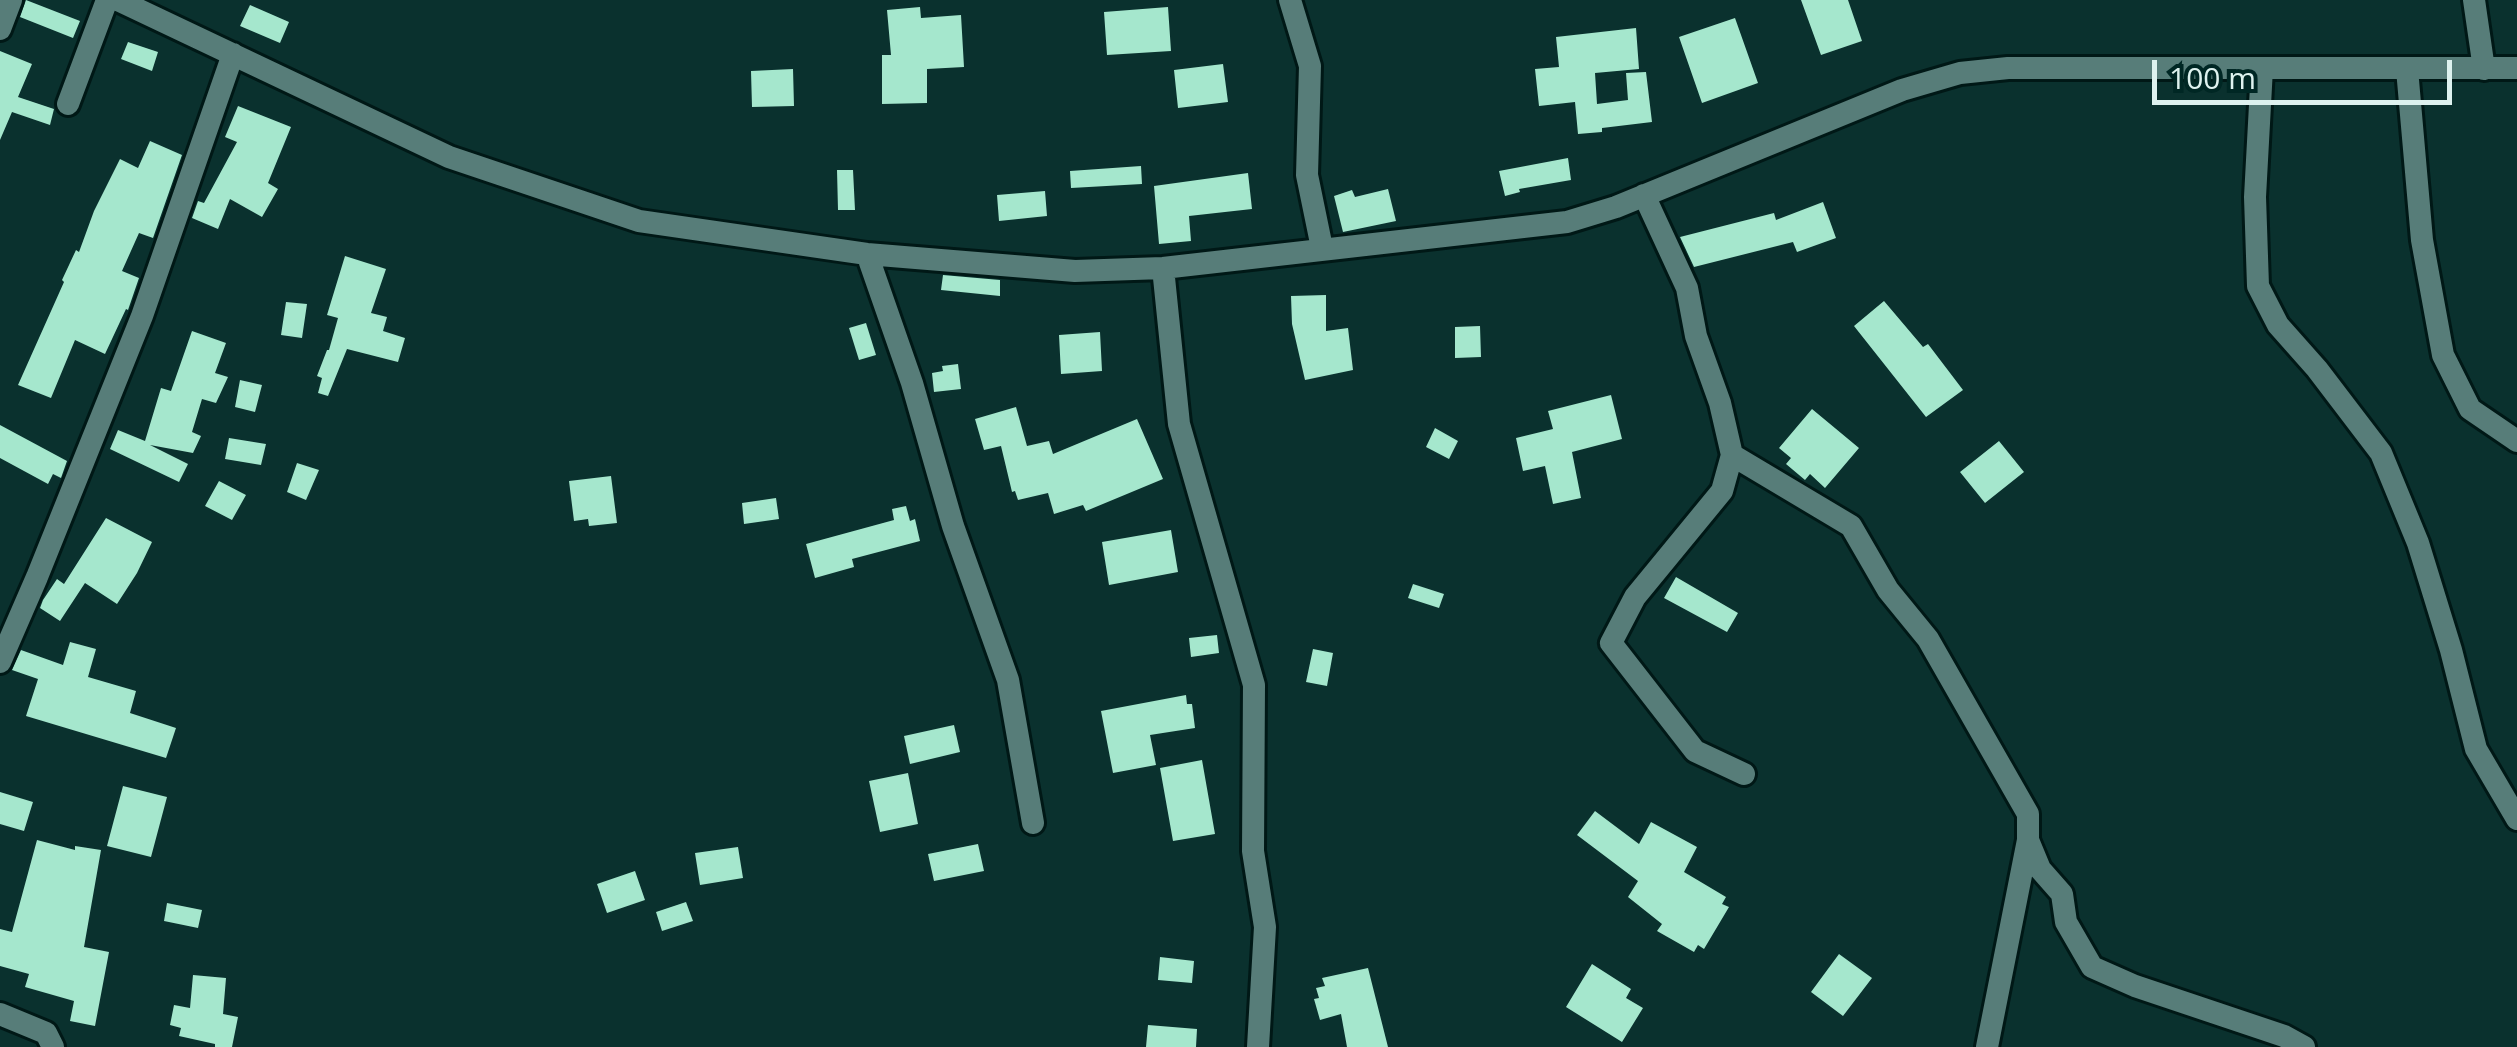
<!DOCTYPE html>
<html>
<head>
<meta charset="utf-8">
<style>
	body { margin:0 }
	#map { position:relative; width:2517px; height:1047px; overflow:hidden; background:#0a312e; font-family:"Open Sans",sans-serif }
	canvas { display:block }
	.scale { position:absolute; left:2152px; top:60px; width:300px; height:45px; box-sizing:border-box; border:5px solid #def2ef; border-top:0; padding-left:12px; font-size:30px; line-height:35px; white-space:nowrap; color:#def2ef; -webkit-text-stroke:8px #002724; paint-order:stroke }
</style>
</head>
<body>
<div id="map">
<canvas width="2517" height="1047"></canvas>
<div class="scale">100 m</div>
</div>
<script>
const ctx = document.querySelector('canvas').getContext('2d');
ctx.lineJoin = 'round';
function paint(path, color) { ctx.fillStyle = color; ctx.fill(path, 'evenodd'); }
const poly = rows => new Path2D(rows.map(r => 'M' + r).join(''));
function strokePath(path, color, width, dash) { ctx.strokeStyle = color; ctx.lineWidth = width; ctx.lineCap = dash ? 'butt' : 'round'; ctx.setLineDash(dash || []); ctx.stroke(path); }
const building = poly([
	[26,0,80,21,73,38,20,17],
	[1801,0,1848,0,1862,41,1821,55],
	[250,5,289,22,280,43,240,26],
	[920,7,921,18,961,15,964,67,927,69,927,103,882,104,882,55,891,55,887,10],
	[1168,7,1171,51,1107,55,1104,12],
	[1735,18,1758,83,1702,103,1679,37],
	[1636,28,1639,69,1595,73,1597,104,1628,100,1626,73,1646,72,1652,122,1602,128,1602,132,1578,134,1575,102,1539,106,1535,69,1559,67,1556,37],
	[128,42,158,52,152,71,121,59],
	[0,51,32,64,18,97,54,109,50,125,12,112,0,140],
	[1223,64,1228,102,1178,108,1174,70],
	[793,69,794,106,752,107,751,71],
	[238,106,291,127,268,183,278,189,262,217,230,199,218,229,192,218,198,201,204,203,237,142,225,137],
	[150,141,182,155,153,238,139,233,122,271,139,278,128,310,126,309,105,354,75,340,51,398,18,385,64,282,62,280,76,250,79,252,94,211,120,159,138,168],
	[1568,158,1571,180,1519,189,1520,192,1505,196,1499,171],
	[1141,166,1142,184,1071,188,1070,171],
	[837,170,853,170,855,210,838,210],
	[1248,173,1252,209,1189,216,1191,241,1159,244,1154,186],
	[1388,189,1396,221,1343,232,1334,196,1352,190,1355,197],
	[1045,191,1047,216,999,221,997,195],
	[1823,202,1836,238,1797,252,1793,242,1694,267,1680,237,1774,213,1776,220],
	[345,256,386,269,371,313,387,317,383,331,405,338,398,362,347,349,328,396,318,393,322,378,317,376,327,350,329,350,338,318,327,315],
	[943,275,1000,280,1000,296,941,290],
	[1326,295,1326,331,1348,328,1353,370,1305,380,1292,324,1291,296],
	[1884,301,1923,347,1928,344,1963,390,1926,417,1854,326],
	[286,302,307,304,302,338,281,335],
	[866,323,876,355,859,360,849,328],
	[1480,326,1481,357,1455,358,1455,327],
	[192,331,226,343,215,373,228,377,216,403,202,399,192,432,201,436,193,453,150,445,188,464,179,482,110,449,118,430,145,441,161,388,171,391],
	[1100,332,1102,371,1061,374,1059,335],
	[958,364,961,389,934,392,932,373,943,371,942,366],
	[240,380,262,385,255,412,235,407],
	[1611,395,1622,439,1572,452,1581,498,1553,504,1545,466,1523,471,1516,438,1553,429,1548,411],
	[1016,407,1027,446,1049,441,1053,454,1137,419,1163,479,1086,511,1083,505,1054,514,1048,493,1018,500,1015,491,1012,492,1001,446,984,450,975,419],
	[1812,409,1859,448,1825,488,1810,474,1805,480,1786,464,1791,458,1779,448],
	[0,425,67,461,61,478,53,474,48,484,0,458],
	[1435,428,1458,441,1449,459,1426,447],
	[229,438,266,444,261,465,225,459],
	[1999,441,2024,472,1985,503,1960,472],
	[297,463,319,470,306,500,287,492],
	[611,476,617,523,589,526,588,519,574,521,569,481],
	[219,481,246,495,232,520,205,506],
	[776,498,779,519,744,524,742,503],
	[906,506,910,521,915,519,920,541,852,559,854,567,815,578,806,544,894,520,892,509],
	[106,518,152,542,137,573,117,604,85,583,60,621,40,608,43,600,57,579,64,584],
	[1171,530,1178,572,1109,585,1102,542],
	[1676,577,1738,613,1727,632,1664,598],
	[1413,584,1444,594,1439,608,1408,598],
	[1217,635,1219,653,1191,657,1189,638],
	[70,642,96,649,88,677,136,691,130,713,176,728,166,758,26,716,38,679,12,670,21,650,63,665],
	[1313,649,1333,653,1327,686,1306,682],
	[1186,695,1187,704,1192,704,1195,728,1150,735,1156,765,1113,773,1101,711],
	[954,725,960,752,910,764,904,736],
	[1202,760,1215,834,1173,841,1160,768],
	[908,773,918,824,880,832,869,781],
	[123,786,167,797,151,857,107,846],
	[0,792,33,802,24,831,0,824],
	[1595,811,1639,844,1651,822,1697,847,1684,872,1726,897,1722,904,1729,907,1704,949,1698,945,1694,952,1657,931,1662,924,1628,897,1638,881,1577,835],
	[37,840,75,850,75,846,101,850,84,947,109,952,95,1026,70,1021,74,1001,25,987,29,974,0,966,0,929,12,932],
	[978,844,984,871,934,881,928,854],
	[738,847,743,878,700,885,695,853],
	[635,871,645,900,607,913,597,884],
	[686,902,693,921,662,931,656,912],
	[167,903,202,910,198,928,164,921],
	[1839,954,1872,978,1843,1016,1811,992],
	[1160,957,1194,961,1192,983,1158,980],
	[1592,964,1631,989,1626,998,1643,1008,1622,1042,1566,1007],
	[1368,968,1388,1047,1347,1047,1341,1014,1320,1020,1314,999,1319,998,1316,988,1325,986,1322,978],
	[193,975,226,978,223,1014,238,1017,232,1047,215,1047,215,1044,179,1036,181,1028,170,1025,174,1005,190,1008],
	[1148,1025,1197,1029,1196,1047,1146,1047]
]);
const minor = poly([
	[118,0,449,157,639,221,867,254,1075,271,1163,268,1567,222,1616,207,1902,90,1960,73,2008,68,2517,68],
	[1290,0,1310,66,1307,175,1322,248],
	[2474,0,2484,69],
	[0,29,11,0],
	[2262,68,2255,197,2258,286,2278,325,2317,369,2381,453,2418,543,2451,650,2476,749,2517,819],
	[2407,69,2422,240,2443,355,2470,409,2517,441],
	[68,104,107,0],
	[1644,195,1687,288,1696,336,1720,403,1732,455,1851,526,1888,590,1928,639,2028,814,2028,840,2040,869,2062,894,2066,922,2092,967,2135,986,2284,1036,2304,1047],
	[867,254,912,383,953,526,1008,680,1033,823],
	[1163,268,1179,424,1254,685,1253,851,1265,927,1258,1047],
	[1732,455,1722,491,1635,597,1611,643,1695,751,1744,774],
	[0,662,37,577,142,316,233,54],
	[0,1014,46,1033,53,1047],
	[1987,1047,2028,840]
]);
paint(building, '#a5e7cd');
strokePath(minor, '#001816', 28);
strokePath(minor, '#577d79', 22);
</script>
</body>
</html>
